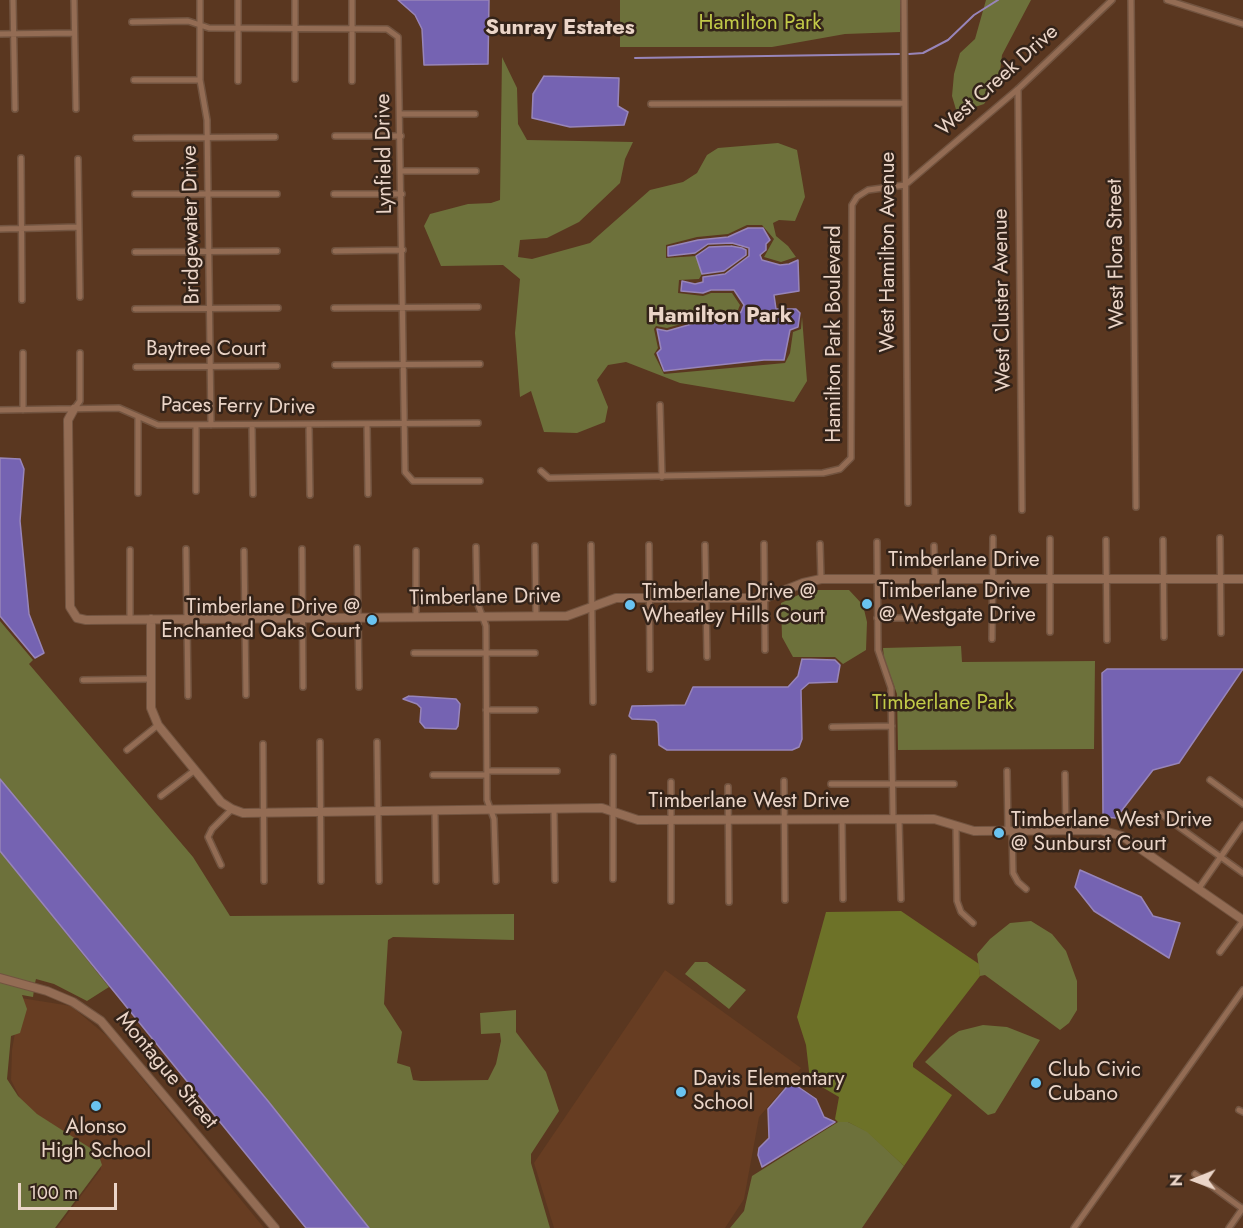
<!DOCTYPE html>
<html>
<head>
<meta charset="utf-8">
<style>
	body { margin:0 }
	#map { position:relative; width:1243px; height:1228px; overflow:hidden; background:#5a3720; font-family:Jost,sans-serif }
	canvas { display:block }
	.north { position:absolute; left:1165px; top:1150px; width:60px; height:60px; -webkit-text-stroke:4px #332319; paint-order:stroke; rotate:269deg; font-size:16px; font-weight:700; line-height:24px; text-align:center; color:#ebd5c8 }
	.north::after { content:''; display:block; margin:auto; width:21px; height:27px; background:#ebd5c8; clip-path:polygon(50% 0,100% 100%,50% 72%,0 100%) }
	.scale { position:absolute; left:18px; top:1183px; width:99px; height:27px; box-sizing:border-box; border:3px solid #ebd5c8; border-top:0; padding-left:8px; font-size:18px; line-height:21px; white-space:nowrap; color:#ebd5c8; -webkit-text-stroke:4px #332319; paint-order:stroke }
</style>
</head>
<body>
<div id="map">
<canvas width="1243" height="1228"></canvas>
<div class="north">N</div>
<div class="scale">100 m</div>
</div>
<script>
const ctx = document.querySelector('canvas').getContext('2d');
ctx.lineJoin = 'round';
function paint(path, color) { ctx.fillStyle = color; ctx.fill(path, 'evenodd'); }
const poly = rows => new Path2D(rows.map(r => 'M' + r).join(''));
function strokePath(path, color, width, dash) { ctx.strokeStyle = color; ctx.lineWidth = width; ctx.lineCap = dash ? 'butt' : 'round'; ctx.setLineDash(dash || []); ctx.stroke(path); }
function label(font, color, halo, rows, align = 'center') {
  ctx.font = font + ' Jost,sans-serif'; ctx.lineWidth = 5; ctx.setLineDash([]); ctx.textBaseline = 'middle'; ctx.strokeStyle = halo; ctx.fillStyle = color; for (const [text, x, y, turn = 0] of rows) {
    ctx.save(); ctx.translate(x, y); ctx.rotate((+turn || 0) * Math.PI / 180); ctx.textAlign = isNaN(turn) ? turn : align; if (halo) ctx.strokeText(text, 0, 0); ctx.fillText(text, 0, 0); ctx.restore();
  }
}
const built = poly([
	[665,970,801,1068,759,1117,744,1199,725,1228,554,1228,534,1163],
	[21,998,71,1006,108,1037,264,1228,57,1228,101,1169,100,1156,35,1113,20,1098,11,1080,12,1050]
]);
const green = poly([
	[620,0,900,0,900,32,845,34,772,47,620,47],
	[986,0,1031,0,1002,55,999,81,984,104,957,113,952,96,954,74,960,53,975,39],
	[502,57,517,88,518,124,527,140,633,142,625,159,620,183,579,222,547,238,520,240,518,257,532,259,590,243,650,190,683,182,697,173,707,155,718,148,778,143,797,150,805,197,795,221,779,220,773,223,776,236,788,246,796,257,781,262,764,257,774,239,762,225,747,225,728,234,697,237,666,245,666,258,696,256,701,267,702,274,699,279,679,280,678,293,703,296,711,293,732,293,740,305,738,310,731,314,719,313,667,328,656,326,654,329,658,348,654,354,664,374,785,363,790,353,793,332,801,329,802,317,807,381,794,402,680,383,626,362,608,365,597,380,608,407,605,422,577,433,544,432,531,391,520,397,515,333,520,279,503,265,441,266,424,226,430,214,468,204,491,203,500,200],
	[809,590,849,590,863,605,867,622,866,650,843,664,835,657,793,657,782,637,781,603],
	[0,621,33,660,29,664,193,857,230,916,514,914,514,940,393,937,388,940,384,1004,402,1032,397,1063,410,1067,413,1080,421,1081,488,1080,496,1064,501,1041,500,1033,481,1034,480,1013,516,1010,516,1032,546,1072,559,1111,531,1154,531,1163,550,1228,369,1228,268,1101,0,779],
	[961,646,962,662,1095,661,1094,749,898,750,897,694,884,658,883,648],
	[0,851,109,987,87,1001,54,984,36,979,35,983,0,975],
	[1031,921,1052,934,1066,951,1077,981,1077,1010,1069,1023,1060,1030,985,975,980,976,977,954,990,939,1010,923],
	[695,962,707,962,746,990,729,1009,685,974],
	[0,982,34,990,33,997,22,995,27,1009,20,1033,11,1036,7,1079,18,1096,37,1114,98,1153,102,1165,55,1228,0,1228],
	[983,1025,1007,1027,1040,1040,995,1113,988,1115,925,1062,950,1037,959,1031],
	[838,1122,848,1122,867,1131,904,1166,862,1228,730,1228,744,1211,752,1176]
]);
const forest = poly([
	[901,911,979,964,980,976,913,1063,913,1067,952,1095,904,1166,867,1132,848,1122,838,1122,835,1119,839,1097,810,1080,806,1045,797,1017,826,912]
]);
const water = poly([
	[398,0,489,0,488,64,424,65,422,29,415,15,398,0],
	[544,76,619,78,618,106,628,112,624,125,570,127,532,118,533,94,544,76],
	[748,228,763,228,770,240,766,244,766,250,760,255,762,260,780,265,789,264,798,260,799,291,774,295,776,309,796,309,800,313,798,327,790,330,784,360,764,360,664,371,657,353,661,349,657,329,667,331,720,316,732,317,741,312,744,305,734,290,711,290,703,293,681,291,682,281,695,284,703,282,703,277,725,274,749,256,749,248,732,243,708,244,695,253,668,256,668,247,698,240,728,237,748,228],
	[731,246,742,248,746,250,746,255,724,271,702,274,696,256,709,247,731,246],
	[0,458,20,459,24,469,20,521,29,614,44,653,35,658,0,616,0,458],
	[802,659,835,660,840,665,837,682,809,683,801,690,802,739,799,747,792,750,667,750,659,745,658,723,655,720,632,719,629,716,632,706,685,705,693,687,788,687,798,676,802,659],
	[1107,669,1243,669,1179,763,1153,770,1116,818,1103,817,1102,673,1107,669],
	[409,696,456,699,460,704,458,726,456,729,425,728,420,722,421,708,417,704,403,699,409,696],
	[0,779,268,1101,369,1228,306,1228,0,851,0,779],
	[1080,870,1141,897,1153,916,1180,923,1169,958,1094,911,1075,887,1080,870],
	[791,1082,816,1099,824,1117,835,1122,762,1167,758,1155,759,1148,769,1138,768,1109,791,1082]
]);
const stream = poly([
	[909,54,923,53,948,40,974,15,998,0],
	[635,58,899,54]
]);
const street = poly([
	[13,0,15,109],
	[74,0,76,109],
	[200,0,200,80,207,120,211,425],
	[238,0,238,81],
	[295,0,295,79],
	[352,0,352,81],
	[904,0,908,503],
	[1131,0,1136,507],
	[1167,0,1243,24],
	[132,22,188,21,209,28,387,29,398,37,405,472,413,481,480,481],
	[0,34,74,33],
	[134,80,200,80],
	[1018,89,1022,510],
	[651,104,904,103],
	[401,114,475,114],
	[335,136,401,136],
	[136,138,275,137],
	[21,158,22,300],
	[78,159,80,297],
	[402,171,476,171],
	[135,194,277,194],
	[334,194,402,194],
	[0,229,78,227],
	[335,251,403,250],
	[135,252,277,251],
	[334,308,478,307],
	[135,309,278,308],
	[23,353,23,410],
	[335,365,480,364],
	[136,367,277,366],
	[660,405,662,477],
	[74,409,80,401,80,353],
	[0,410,119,408,158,425,478,423],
	[138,417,138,493],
	[367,424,368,494],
	[252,425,253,494],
	[309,425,310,495],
	[541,471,549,478,823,473,840,469,851,458,852,205,857,197,868,190,905,185,1018,89,1112,0],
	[196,491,196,425],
	[1220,538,1221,633],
	[1106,540,1107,640],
	[1163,540,1164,637],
	[877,542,878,650,891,688,893,819],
	[764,544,765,650],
	[820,544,821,579],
	[591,545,593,702],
	[649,545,650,669],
	[705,545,707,657],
	[535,546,536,617],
	[934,546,935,579],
	[476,547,477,602,486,626,487,800,494,819,496,881],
	[357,548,359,687],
	[186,549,188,696],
	[302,549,303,687],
	[244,551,246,695],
	[416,551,416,617],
	[877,618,932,618],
	[130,619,130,550],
	[1050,632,1050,539],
	[992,639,993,538],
	[414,653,535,653],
	[83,680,151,679],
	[486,710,535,710],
	[832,727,892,726],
	[320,742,321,881],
	[377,742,379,881],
	[263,744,264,881],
	[127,750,158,725],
	[613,757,613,879],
	[487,771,557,771],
	[1007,771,1008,830],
	[1065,774,1066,830],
	[433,775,487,775],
	[1210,780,1243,804],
	[784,781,785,900],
	[671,782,671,901],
	[831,784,954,784],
	[728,787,729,902],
	[161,796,195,770],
	[554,809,555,880],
	[435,810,436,881],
	[1161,814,1243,873],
	[842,819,843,899],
	[899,819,901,899],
	[956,826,957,901,961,912,973,923],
	[1012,830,1013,873,1018,882,1026,889],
	[221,865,208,837,212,829,232,809],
	[1199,888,1243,825],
	[1220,952,1243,921],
	[1239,1110,1243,1112],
	[1195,1174,1243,1209],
	[1074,1228,1243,990],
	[1229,1228,1243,1208]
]);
const secondary = poly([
	[74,409,68,420,70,607,77,618,86,620,567,616,616,598,765,598,803,583,821,579,1243,579],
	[151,619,151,708,158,725,221,802,232,809,243,813,602,808,638,820,934,819,974,831,1100,830,1122,836,1243,920],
	[0,978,47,991,73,1002,101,1021,275,1228]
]);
const markers = [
	[867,604,6,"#69c3f1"],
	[630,605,6,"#69c3f1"],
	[372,620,6,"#69c3f1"],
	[999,833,6,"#69c3f1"],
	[1036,1083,6,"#69c3f1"],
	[681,1092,6,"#69c3f1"],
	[96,1106,6,"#69c3f1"]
];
const parkNames = [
	["Hamilton Park",760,24],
	["Timberlane Park",943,704]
];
const streetNames = [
	["West Creek Drive",998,81,-42],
	["Lynfield Drive",385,154,-91],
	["Bridgewater Drive",192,225,-91],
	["West Hamilton Avenue",889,252,-90],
	["West Flora Street",1117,254,-91],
	["West Cluster Avenue",1003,300,-91],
	["Hamilton Park Boulevard",835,334,-90],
	["Baytree Court",206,350],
	["Paces Ferry Drive",238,407,1],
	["Timberlane Drive",964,561],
	["Timberlane Drive",485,598,-1],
	["Timberlane West Drive",749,802],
	["Montague Street",166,1071,50]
];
const poiNames = [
	["Timberlane Drive",879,592],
	["@ Westgate Drive",879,616],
	["Timberlane Drive @",642,593],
	["Wheatley Hills Court",642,617],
	["Timberlane Drive @",360,608,"right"],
	["Enchanted Oaks Court",360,632,"right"],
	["Timberlane West Drive",1011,821],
	["@ Sunburst Court",1011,845],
	["Club Civic",1048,1071],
	["Cubano",1048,1095],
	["Davis Elementary",693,1080],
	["School",693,1104],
	["Alonso",96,1128,"center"],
	["High School",96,1152,"center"]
];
const neighbourhoodNames = [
	["Sunray Estates",560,29],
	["Hamilton Park",720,317]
];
paint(built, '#673d22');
paint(green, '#6d713b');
paint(forest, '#6d7228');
paint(water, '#7563b2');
strokePath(water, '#9885b9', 1.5);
strokePath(stream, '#9885b9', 2);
strokePath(street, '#725440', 8);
strokePath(secondary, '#725440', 10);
strokePath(street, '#936c54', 5);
strokePath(secondary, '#936c54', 8);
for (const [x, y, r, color] of markers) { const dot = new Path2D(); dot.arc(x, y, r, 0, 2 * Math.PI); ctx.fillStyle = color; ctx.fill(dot); strokePath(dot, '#332319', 2); }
label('21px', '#c2ca48', '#332319', parkNames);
label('21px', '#ebd5c8', '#332319', streetNames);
label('21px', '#ebd5c8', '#332319', poiNames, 'left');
label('bold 22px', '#ebd5c8', '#332319', neighbourhoodNames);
</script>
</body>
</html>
